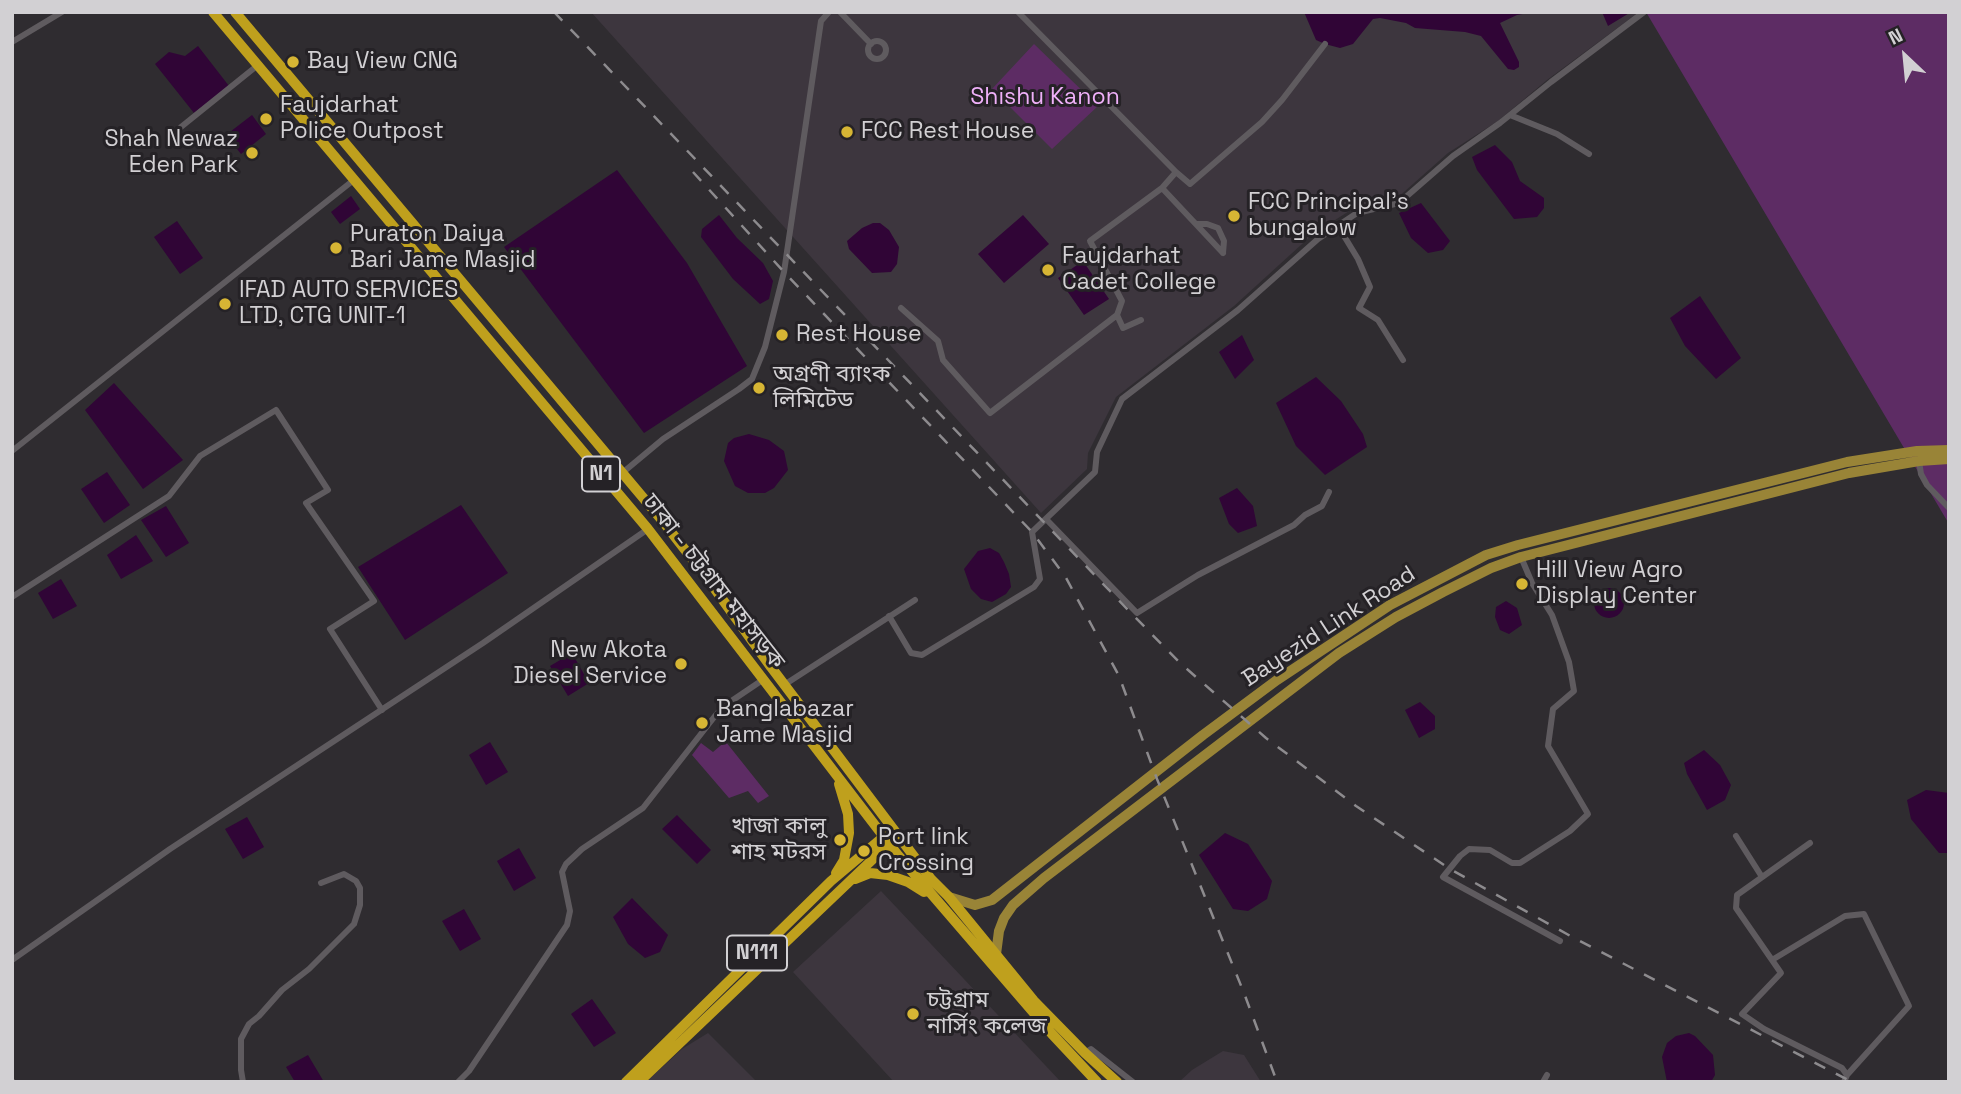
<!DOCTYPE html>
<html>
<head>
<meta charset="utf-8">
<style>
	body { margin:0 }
	#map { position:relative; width:1961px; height:1094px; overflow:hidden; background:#2f2c30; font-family:"Space Grotesk",sans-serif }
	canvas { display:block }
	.frame { position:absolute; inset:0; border:14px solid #d2d0d3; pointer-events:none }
	.north { position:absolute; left:1870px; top:21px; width:70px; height:70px; -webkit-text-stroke:5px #252226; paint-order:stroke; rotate:334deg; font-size:19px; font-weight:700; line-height:28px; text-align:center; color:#d2d0d3 }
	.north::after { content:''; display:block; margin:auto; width:24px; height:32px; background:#d2d0d3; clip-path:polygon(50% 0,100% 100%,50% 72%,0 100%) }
</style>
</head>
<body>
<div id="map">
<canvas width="1961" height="1094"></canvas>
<div class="frame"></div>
<div class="north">N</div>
</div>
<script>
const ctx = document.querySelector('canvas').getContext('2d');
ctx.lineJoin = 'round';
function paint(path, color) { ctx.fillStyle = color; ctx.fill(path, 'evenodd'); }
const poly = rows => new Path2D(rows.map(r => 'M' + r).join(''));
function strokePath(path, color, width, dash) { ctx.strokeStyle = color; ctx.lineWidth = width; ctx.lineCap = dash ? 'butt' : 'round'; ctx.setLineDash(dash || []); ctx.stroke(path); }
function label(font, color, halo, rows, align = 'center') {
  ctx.font = font + ' "Space Grotesk","Noto Sans Bengali",sans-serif'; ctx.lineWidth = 6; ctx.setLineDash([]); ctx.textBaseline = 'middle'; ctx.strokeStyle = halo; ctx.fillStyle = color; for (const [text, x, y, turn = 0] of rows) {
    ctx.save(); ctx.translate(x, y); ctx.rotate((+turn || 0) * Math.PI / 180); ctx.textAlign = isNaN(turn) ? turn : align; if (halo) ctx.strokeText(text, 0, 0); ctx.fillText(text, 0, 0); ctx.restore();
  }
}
const built = poly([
	[591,12,1639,12,1547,80,1498,121,1448,153,1396,199,1354,208,1313,234,1234,306,1116,397,1088,453,1087,469,1041,513],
	[881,891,1029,1048,1061,1082,894,1082,793,972],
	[708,1033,757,1082,646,1082,682,1049],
	[1223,1051,1244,1055,1261,1082,1179,1082,1192,1070]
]);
const green = poly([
	[1646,12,1949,12,1949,524],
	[1034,44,1098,106,1052,149,992,89],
	[726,741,726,742,769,796,758,803,748,791,729,798,692,755,701,743,713,752]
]);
const water = poly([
	[1304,12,1534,12,1517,15,1500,23,1519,62,1519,67,1514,70,1508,69,1481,36,1465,32,1415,28,1406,23,1380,18,1373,19,1353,44,1340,48,1325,44,1316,40],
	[1602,12,1631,12,1608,26],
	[198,46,229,86,194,113,155,64,169,52,185,56],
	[252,115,266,134,241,154,226,135],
	[1495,145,1512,162,1520,181,1544,198,1544,208,1537,217,1514,219,1477,170,1472,157],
	[617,170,687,263,747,366,644,433,504,247],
	[351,196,360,209,340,224,331,212],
	[1421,203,1450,241,1443,250,1428,253,1411,238,1399,213],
	[719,215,737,238,763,263,773,281,769,299,760,304,733,279,701,237,702,229],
	[1023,215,1049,244,1004,283,978,254],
	[177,221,203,258,180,274,154,237],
	[873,223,880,223,889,230,899,247,897,264,891,272,872,273,849,249,847,241,862,228],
	[1083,261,1109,299,1084,315,1058,278],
	[1700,296,1741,358,1716,379,1685,346,1670,318],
	[1242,335,1254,360,1235,379,1219,352],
	[1316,377,1341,401,1363,434,1367,447,1325,475,1296,446,1276,403],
	[114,383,183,460,143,489,85,410],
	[749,434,769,440,784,451,788,470,774,488,765,493,748,493,735,486,724,461,728,443,734,438],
	[107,472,130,505,104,523,81,489],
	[1237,488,1253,506,1257,526,1238,533,1229,524,1219,498],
	[461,505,508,573,405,640,358,567],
	[166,506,189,543,166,557,141,520],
	[136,535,153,561,121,579,107,555],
	[990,548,999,553,1004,562,1009,574,1011,587,1006,594,992,602,981,599,971,589,964,569,978,551],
	[61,579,77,606,53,619,38,593],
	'1594 603a15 15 0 1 1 30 0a15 15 0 1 1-30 0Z',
	[1506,601,1517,608,1522,625,1509,634,1500,630,1495,617,1496,607],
	[572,653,589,683,568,696,550,666],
	[1420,702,1435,716,1435,729,1419,738,1405,710],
	[490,742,508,772,486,785,469,755],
	[1704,750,1720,765,1731,785,1725,800,1707,810,1687,774,1684,763],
	[1926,790,1949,793,1949,853,1939,853,1911,819,1907,800],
	[677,815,711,850,697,864,662,829],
	[247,817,264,847,243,859,225,829],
	[1225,833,1248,844,1272,881,1267,899,1248,911,1233,909,1199,855],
	[519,848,536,878,514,891,497,861],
	[632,898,668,935,660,952,645,958,628,944,613,917],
	[464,909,481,939,460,951,442,921],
	[592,999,616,1033,594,1047,571,1014],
	[1689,1033,1695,1036,1713,1055,1715,1075,1711,1082,1667,1082,1662,1057,1667,1043,1676,1036],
	[308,1055,324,1082,295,1082,286,1067]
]);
const street = poly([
	[840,12,871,44],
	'868 50a9 9 0 1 1 18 0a9 9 0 1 1-18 0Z',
	[12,42,62,12],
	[1510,115,1557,134,1589,154],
	[181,127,258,65],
	[1176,172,1190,184,1262,122,1282,100,1325,44],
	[1162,188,1223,253],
	[1197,224,1207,224,1218,228,1224,241,1223,253],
	[1338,226,1358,259,1370,287,1359,308,1378,320,1403,360],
	[901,308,938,341,943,360,990,413,1117,315,1122,301,1090,241,1162,188,1176,172,1018,12],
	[1117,315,1123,328,1141,320],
	[12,451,355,179],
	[1919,461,1921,474,1927,485,1949,508],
	[609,484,663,439,739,389,752,379,765,347,784,272,821,21,829,12],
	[1046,519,1137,613,1198,575,1294,525,1305,515,1322,506,1329,492],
	[1521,557,1532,583,1552,615,1569,662,1574,691,1553,709,1548,746,1588,814,1570,831,1520,863,1512,863,1490,850,1469,849,1460,856,1443,877,1560,941],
	[12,597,169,496,200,456,276,410,328,490,306,503,374,601,330,629,382,710],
	[889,616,911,653,922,655,1034,587,1040,579,1032,532,1095,472,1097,452,1122,399,1238,310,1318,239,1357,213,1399,203,1453,156,1500,123,1551,82,1644,12],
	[784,685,915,600],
	[1736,836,1762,877],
	[1810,843,1737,895,1736,908,1781,973,1742,1014,1764,1029,1842,1068,1847,1075,1844,1082],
	[12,960,170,849,483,643,648,529],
	[1772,960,1845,916,1864,914,1909,1006,1847,1075],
	[1085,1053,1091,1049,1133,1082],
	[12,1081,13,1082],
	[243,1082,241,1070,241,1039,249,1024,259,1016,282,990,309,969,354,924,360,905,360,888,356,881,344,874,321,883],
	[458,1082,469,1071,567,925,570,911,562,872,566,864,582,849,643,808,715,716,724,706,764,679],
	[1543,1082,1547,1075]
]);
const primary = poly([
	[949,897,975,905,992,900,1203,735,1277,680,1390,605,1486,555,1518,545,1847,462,1917,451,1949,450],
	[996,954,999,931,1004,918,1013,905,1044,878,1339,653,1396,617,1443,592,1491,568,1521,557,1849,473,1919,461,1949,459]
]);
const highway = poly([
	[213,12,648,529,897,854,1052,1034,1097,1082],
	[235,12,661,519,707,578,771,667,931,879,949,897,1034,1001,1085,1053,1117,1082],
	[836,873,844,860,849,833,848,814,839,784],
	[855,879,870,873,888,875,908,882,924,892],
	[626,1082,831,881,888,833],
	[639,1082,893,840]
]);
const rail = poly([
	[554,12,1132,614,1180,663,1266,738,1356,806,1450,869,1574,938,1852,1082],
	[693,172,784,272,1032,532,1065,576,1119,676,1157,779,1244,993,1277,1082]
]);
const markers = [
	[293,62,7,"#d6b534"],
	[266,119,7,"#d6b534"],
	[847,132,7,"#d6b534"],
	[252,153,7,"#d6b534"],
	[1234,216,7,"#d6b534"],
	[336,248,7,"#d6b534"],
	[1048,270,7,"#d6b534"],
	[225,304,7,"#d6b534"],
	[782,335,7,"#d6b534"],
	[759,388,7,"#d6b534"],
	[1522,584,7,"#d6b534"],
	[681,664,7,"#d6b534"],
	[702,723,7,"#d6b534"],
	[840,840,7,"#d6b534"],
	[864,851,7,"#d6b534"],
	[913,1014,7,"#d6b534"]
];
const shields = [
	[601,474,38],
	[757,953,60]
];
const shieldNames = [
	["N1",601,474],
	["N111",757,953]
];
const poiNames = [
	["Bay View CNG",307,62],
	["Faujdarhat",280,106],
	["Police Outpost",280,132],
	["FCC Rest House",861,132],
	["Shah Newaz",238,140,"right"],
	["Eden Park",238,166,"right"],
	["FCC Principal's",1248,203],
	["bungalow",1248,229],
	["Puraton Daiya",350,235],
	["Bari Jame Masjid",350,261],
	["Faujdarhat",1062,257],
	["Cadet College",1062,283],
	["IFAD AUTO SERVICES",239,291],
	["LTD, CTG UNIT-1",239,317],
	["Rest House",796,335],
	["অগ্রণী ব্যাংক",773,375],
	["লিমিটেড",773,401],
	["Hill View Agro",1536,571],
	["Display Center",1536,597],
	["New Akota",667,651,"right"],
	["Diesel Service",667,677,"right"],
	["Banglabazar",716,710],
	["Jame Masjid",716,736],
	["খাজা কালু",826,827,"right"],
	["শাহ মটরস",826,853,"right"],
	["Port link",878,838],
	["Crossing",878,864],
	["চট্টগ্রাম",927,1001],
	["নার্সিং কলেজ",927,1027]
];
const parkNames = [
	["Shishu Kanon",1045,98]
];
const streetNames = [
	["ঢাকা - চট্টগ্রাম মহাসড়ক",713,582,52],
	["Bayezid Link Road",1329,627,-33]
];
paint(built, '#3d363e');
paint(green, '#5d2c64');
paint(water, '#300536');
strokePath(street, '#5f5b5f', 6);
strokePath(primary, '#998437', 10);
strokePath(highway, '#bfa01d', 10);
strokePath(rail, '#8d8b8e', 2.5, [12, 12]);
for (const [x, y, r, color] of markers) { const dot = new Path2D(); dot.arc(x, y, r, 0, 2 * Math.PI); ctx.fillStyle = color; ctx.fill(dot); strokePath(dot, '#252226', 2.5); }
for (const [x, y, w] of shields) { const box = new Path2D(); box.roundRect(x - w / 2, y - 17.5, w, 35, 5); ctx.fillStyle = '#252226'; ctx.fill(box); strokePath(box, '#d2d0d3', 2); }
label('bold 21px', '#d2d0d3', null, shieldNames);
label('23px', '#d2d0d3', '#252226', poiNames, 'left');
label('23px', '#efb0f9', '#252226', parkNames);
label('23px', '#d2d0d3', '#252226', streetNames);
</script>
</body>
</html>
